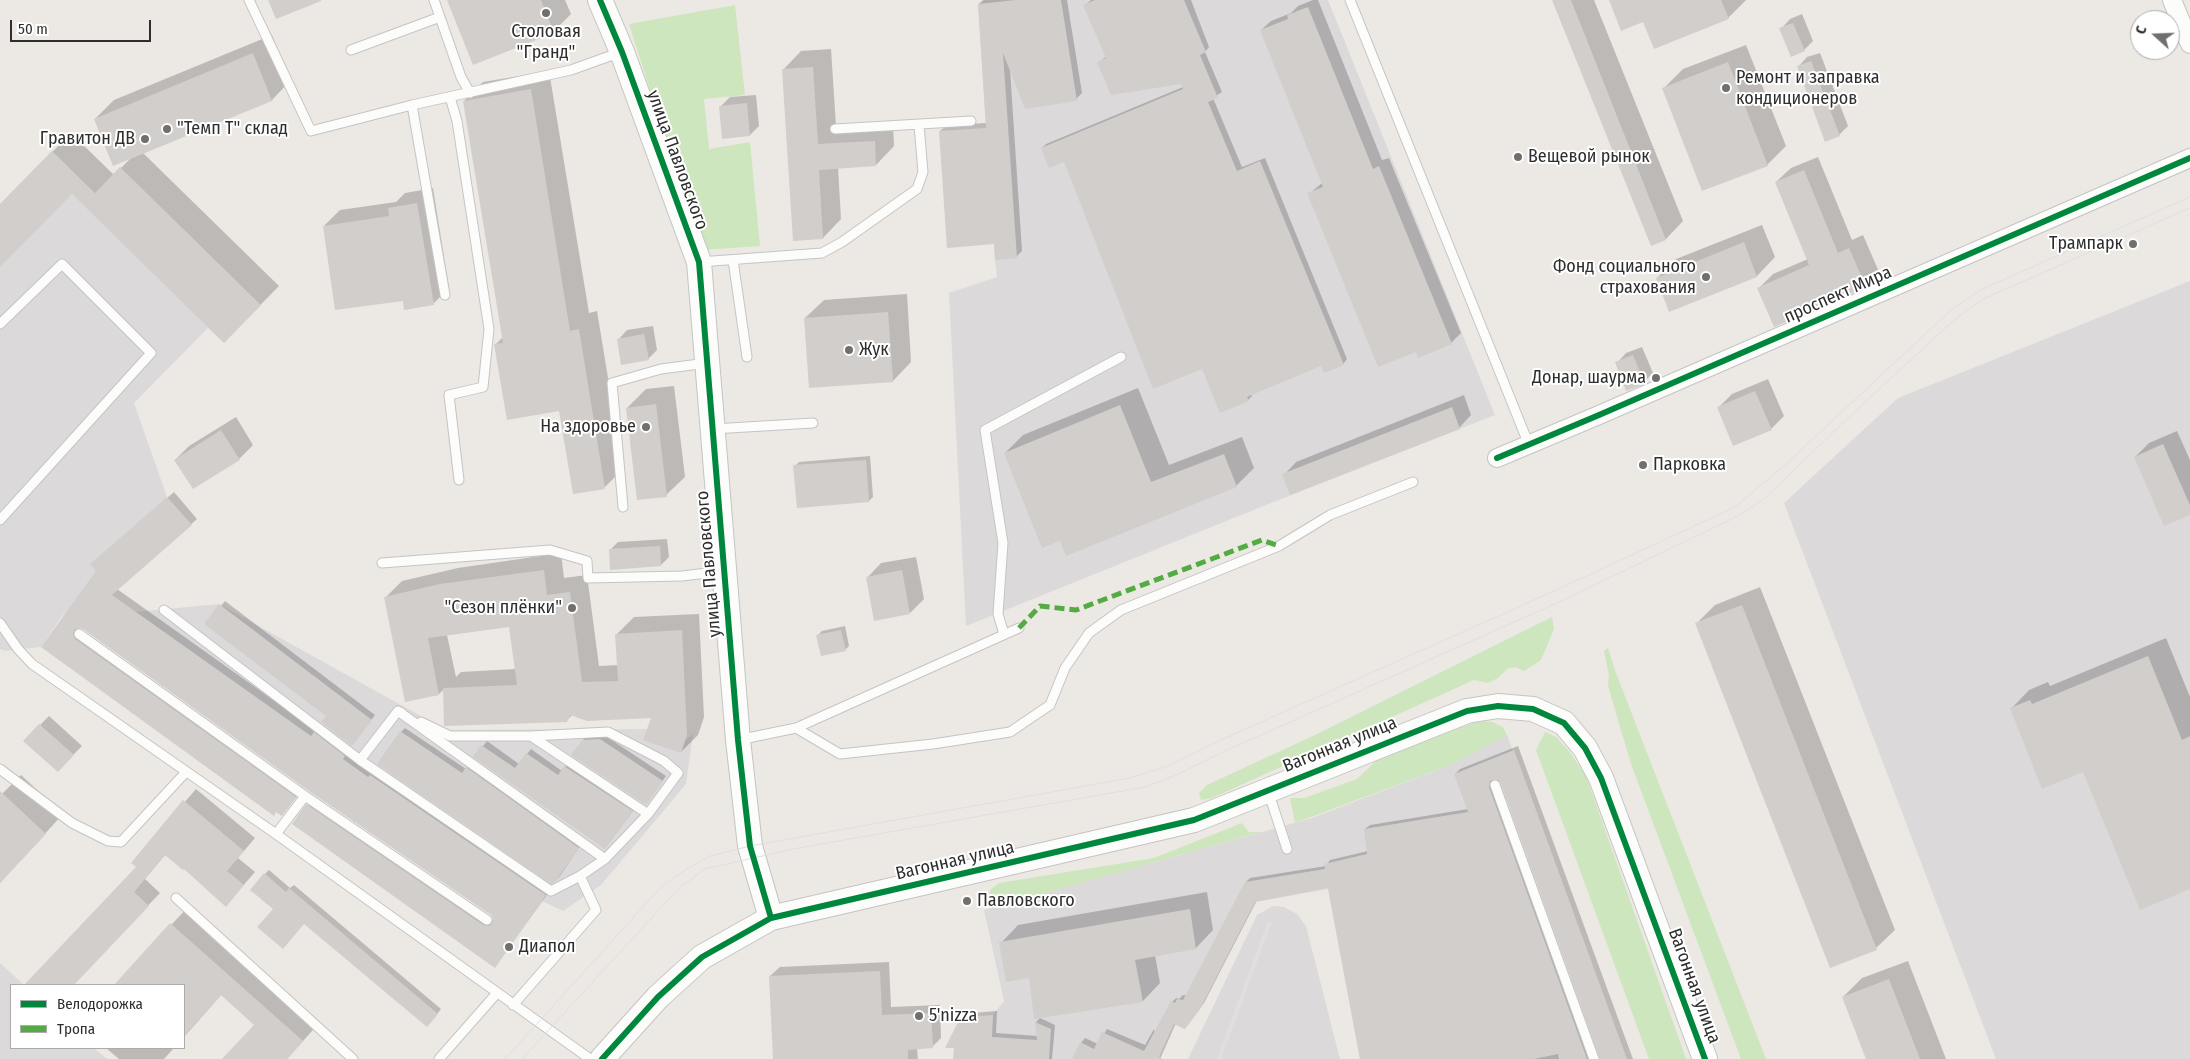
<!DOCTYPE html>
<html>
<head>
<meta charset="utf-8">
<style>
	body { margin:0 }
	#map { position:relative; width:2190px; height:1059px; overflow:hidden; background:#ece8e4; font-family:"Fira Sans Condensed",sans-serif }
	canvas { display:block }
	.legend { position:absolute; left:10px; top:984px; width:175px; height:65px; box-sizing:border-box; background:#fff; border:1px solid #ababab; margin:0; padding:6px 9px; list-style:none; font-size:15px; color:#2e2e2e }
	.legend li { display:flex; align-items:center; gap:10px; height:25px }
	.legend b { width:25px; border:1px solid #ababab }
	.north { position:absolute; left:2130px; top:10px; width:50px; height:50px; box-sizing:border-box; background:#fff; border:1px solid #ababab; border-radius:50%; rotate:290deg; font-size:14px; font-weight:700; line-height:20px; text-align:center; color:#2e2e2e }
	.north::after { content:''; display:block; margin:auto; width:18px; height:22px; background:#706f6e; clip-path:polygon(50% 0,100% 100%,50% 72%,0 100%) }
	.scale { position:absolute; left:10px; top:20px; width:141px; height:22px; box-sizing:border-box; border:2px solid #2e2e2e; border-top:0; padding-left:6px; font-size:15px; line-height:18px; white-space:nowrap; color:#2e2e2e; -webkit-text-stroke:4px #fff; paint-order:stroke }
</style>
</head>
<body>
<div id="map">
<canvas width="2190" height="1059"></canvas>
<ul class="legend">
<li><b style="height:6px;background:#00873e"></b>Велодорожка</li>
<li><b style="height:6px;background:#54ab44"></b>Тропа</li>
</ul>
<div class="north">С</div>
<div class="scale">50 m</div>
</div>
<script>
const ctx = document.querySelector('canvas').getContext('2d');
ctx.lineJoin = 'round';
function paint(path, color) { ctx.fillStyle = color; ctx.fill(path, 'evenodd'); }
const poly = rows => new Path2D(rows.map(r => 'M' + r).join(''));
function strokePath(path, color, width, dash) { ctx.strokeStyle = color; ctx.lineWidth = width; ctx.lineCap = dash ? 'butt' : 'round'; ctx.setLineDash(dash || []); ctx.stroke(path); }
function label(font, color, halo, rows, align = 'center') {
  ctx.font = font + ' "Fira Sans Condensed",sans-serif'; ctx.lineWidth = 4; ctx.setLineDash([]); ctx.textBaseline = 'middle'; ctx.strokeStyle = halo; ctx.fillStyle = color; for (const [text, x, y, turn = 0] of rows) {
    ctx.save(); ctx.translate(x, y); ctx.rotate((+turn || 0) * Math.PI / 180); ctx.textAlign = isNaN(turn) ? turn : align; if (halo) ctx.strokeText(text, 0, 0); ctx.fillText(text, 0, 0); ctx.restore();
  }
}
const industrial = poly([
	[985,0,1328,0,1495,415,1261,507,966,626,949,293,997,277,995,260,978,4],
	[52,151,95,193,120,167,261,305,224,343,208,328,134,403,167,497,91,564,115,592,103,606,68,611,62,616,41,647,5,651,0,649,0,204],
	[2190,281,2190,1059,1996,1059,1784,503,1898,398],
	[219,604,446,730,647,729,685,740,693,734,686,784,601,885,563,911,542,901,135,612],
	[1507,735,1627,1059,1360,1059,1328,889,1255,902,1200,1009,1185,1029,1174,1024,1158,1059,990,1059,993,1015,1004,1001,984,910,1312,818,1450,765],
	[1273,906,1284,907,1297,914,1306,926,1340,1059,1188,1059,1257,915],
	[0,963,24,985,11,985,11,1048,94,1048,107,1059,0,1059]
]);
const green = poly([
	[735,5,745,95,704,99,709,149,750,142,760,246,701,250,629,24],
	[1552,617,1554,629,1541,660,1524,671,1515,667,1507,669,1498,678,1488,683,1474,680,1212,798,1201,800,1199,793,1207,785,1317,734],
	[1608,648,1616,673,1766,1059,1741,1059,1631,764,1608,686,1609,675,1604,651],
	[1479,721,1492,722,1503,727,1507,735,1450,765,1295,823,1290,798,1304,798,1357,779,1381,756],
	[1545,732,1556,737,1569,751,1586,776,1686,1059,1649,1059,1536,750],
	[1242,823,1249,832,1261,832,993,908,989,902,990,890,999,883,1154,858]
]);
const shadow = poly([
	[449,0,565,0,571,14,553,32],
	[983,0,1067,0,1082,93,1076,99,1010,69,1022,251,1016,257,995,243,940,131,947,125,987,123,979,4],
	[1091,0,1191,0,1209,47,1205,52,1222,92,1213,98,1242,167,1265,158,1347,359,1343,364,1322,364,1251,393,1252,396,1248,400,1203,367,1064,160,1042,148,1046,144,1183,87,1182,82,1099,62,1107,56,1085,5],
	[1313,0,1318,0,1382,160,1389,158,1461,333,1451,343,1416,350,1309,194,1322,183,1261,30,1271,21,1291,13,1298,6],
	[1554,0,1594,0,1683,221,1666,239,1651,244],
	[1610,0,1746,0,1728,18,1644,21],
	[1802,14,1813,41,1804,50,1781,29,1790,19],
	[272,35,290,81,272,100,143,153,279,286,224,342,72,192,0,266,0,205,71,133,114,175,132,157,95,119,114,100],
	[1746,45,1786,146,1767,165,1664,88,1683,69],
	[831,49,836,126,893,123,894,146,876,165,838,167,841,219,823,238,783,70,801,51],
	[1820,53,1848,126,1839,135,1798,67,1807,57],
	[549,71,589,313,597,311,623,469,605,487,560,410,495,345,503,337,464,101,483,82],
	[756,95,759,126,750,135,721,106,730,97],
	[1818,157,1852,240,1863,235,1879,272,1865,286,1759,288,1773,274,1808,259,1776,182,1791,168],
	[433,188,449,288,433,304,404,299,324,226,340,210,396,202,405,193],
	[1762,225,1775,257,1757,276,1670,310,1657,278,1676,259],
	[907,294,911,362,893,381,805,318,824,300],
	[653,326,657,350,648,359,618,340,627,330],
	[1642,347,1653,373,1644,382,1617,363,1626,353],
	[1768,379,1784,416,1771,429,1719,407,1732,394],
	[674,386,685,477,666,495,627,408,646,389],
	[1138,388,1169,465,1242,437,1254,468,1236,486,1060,539,1005,453,1023,435],
	[1464,395,1471,415,1459,428,1284,475,1296,462],
	[236,417,253,445,239,459,193,488,175,460,189,446],
	[2177,431,2190,460,2190,514,2135,457,2149,443],
	[870,456,873,497,869,501,795,466,799,462],
	[174,492,197,519,117,589,317,731,551,889,500,960,307,805,313,800,490,920,494,920,491,914,83,628,77,626,81,633,301,791,287,809,281,815,43,647,98,571,98,558],
	[667,539,669,557,661,565,610,550,618,542],
	[561,553,564,578,587,575,599,666,618,665,617,634,634,617,699,614,704,717,698,735,681,752,653,717,572,715,566,721,445,725,444,689,439,694,385,598,402,581,458,568],
	[510,626,516,669,461,672,456,677,447,635],
	[916,557,924,599,910,613,867,578,881,563],
	[1760,587,1895,930,1876,948,1697,623,1715,605],
	[225,601,375,715,352,745,327,716,206,624],
	[845,626,849,646,845,650,818,635,822,631],
	[2166,638,2190,697,2190,887,2084,770,2011,709,2029,690,2048,682,2050,686],
	[49,716,82,746,67,761,40,725],
	[405,728,466,769,471,764,582,843,560,876,555,881,401,732],
	[604,735,666,776,646,804,583,740,587,736],
	[487,741,519,764,531,749,562,771,569,762,636,807,605,848,475,757],
	[1518,746,1633,1059,1601,1059,1500,779,1494,778,1493,782,1594,1059,1361,1059,1329,887,1257,900,1204,1003,1185,1028,1176,1023,1160,1059,1074,1059,1081,1043,1085,1038,1098,1044,1107,1029,1145,1045,1154,1029,1155,1034,1172,1002,1176,998,1179,999,1183,995,1187,996,1246,882,1250,878,1326,866,1330,860,1368,851,1365,829,1370,825,1468,809,1455,774,1460,769],
	[21,775,63,814,0,883,0,796],
	[196,789,255,838,238,858,255,872,226,905,184,867,166,854,145,879,160,893,72,985,33,985,30,982,138,867,132,863],
	[269,870,290,888,294,885,441,1009,431,1022,304,923,275,909,265,874],
	[1207,892,1213,930,1196,948,1155,955,1160,983,1143,1001,1001,943,1018,925],
	[189,906,320,1022,287,1059,224,1059,255,1025,222,994,184,1037,184,985,115,985],
	[1908,961,1946,1059,1867,1059,1843,997,1862,978],
	[889,962,891,1007,940,1005,941,1038,932,1047,917,1048,918,1059,774,1059,770,976,780,967],
	[997,1011,996,1033,1038,1036,1036,1022,1040,1018,1055,1025,1052,1059,955,1059,959,1023,972,1013],
	[106,1048,174,1048,164,1059,119,1059]
]);
const building = poly([
	[268,0,321,0,321,1,276,19],
	[447,0,541,0,554,33,473,65],
	[1016,0,1061,0,1077,101,1025,109,1003,53,1017,258,995,260,994,244,947,248,939,131,986,128,978,4],
	[1095,0,1184,0,1206,52,1200,55,1218,98,1208,102,1237,171,1260,161,1344,365,1324,373,1321,366,1247,397,1249,401,1220,413,1202,369,1153,389,1064,162,1049,168,1041,148,1183,89,1181,84,1111,95,1097,62,1106,58,1083,5],
	[1552,0,1571,0,1666,240,1651,246],
	[1609,0,1721,0,1729,19,1654,49,1643,22,1621,31],
	[1308,7,1373,169,1379,166,1452,344,1418,358,1416,352,1378,367,1307,193,1323,187,1260,30,1288,19,1287,15],
	[1793,23,1805,51,1791,57,1779,28],
	[253,53,272,101,113,166,94,119],
	[1811,61,1840,136,1825,142,1797,66],
	[1728,62,1768,166,1702,191,1662,88],
	[813,67,818,144,875,141,876,166,819,170,823,239,793,241,782,69],
	[531,89,570,331,579,329,605,489,573,494,559,411,507,420,494,344,503,343,463,101],
	[747,103,750,136,722,139,719,106],
	[52,151,95,193,120,167,261,305,224,343,72,194,0,267,0,204],
	[1804,170,1838,253,1849,248,1866,287,1774,327,1757,288,1809,265,1775,182],
	[417,203,434,305,404,310,403,301,335,310,323,226,389,216,388,208],
	[1744,242,1757,277,1669,312,1656,278],
	[888,312,893,382,809,388,804,318],
	[644,334,649,360,621,365,617,339],
	[1633,355,1645,384,1626,391,1615,362],
	[1755,391,1772,430,1733,446,1717,407],
	[656,404,667,497,637,500,626,408],
	[1120,405,1151,482,1224,454,1237,487,1066,556,1060,541,1042,548,1004,453],
	[1452,407,1460,429,1290,495,1282,474],
	[221,430,240,460,193,489,174,460],
	[2163,444,2190,505,2190,515,2164,526,2134,457],
	[866,460,869,502,797,508,793,465],
	[167,497,192,525,112,595,311,736,314,732,345,756,343,759,368,777,370,775,546,895,495,968,292,824,306,804,483,925,489,926,492,923,493,918,491,915,309,791,83,629,79,628,74,630,73,634,75,639,296,797,282,816,276,812,274,816,41,647,96,571,90,564],
	[660,546,661,566,610,570,609,549],
	[544,570,547,595,570,592,582,682,618,681,615,634,682,630,687,735,681,753,643,740,651,718,587,721,570,715,567,722,444,726,443,688,517,685,509,627,428,638,439,695,405,702,384,597,440,584],
	[902,570,910,614,874,621,866,577],
	[219,604,372,720,352,746,321,722,326,716,204,624],
	[1742,605,1877,950,1830,968,1695,623],
	[841,630,846,651,821,656,816,635],
	[2148,656,2182,740,2190,736,2190,889,2140,910,2083,772,2042,789,2010,708,2030,700,2032,704],
	[39,724,74,755,58,772,23,741],
	[400,731,462,773,466,767,579,848,555,882,551,884,377,764],
	[600,739,663,781,646,805,571,755,582,740],
	[481,745,515,768,526,753,558,775,564,766,633,811,605,849,473,757],
	[1514,750,1627,1059,1600,1059,1501,783,1496,779,1490,781,1489,787,1587,1059,1559,1059,1558,1054,1534,1059,1360,1059,1328,888,1255,902,1200,1009,1185,1029,1174,1024,1159,1057,1163,1059,1072,1059,1080,1042,1094,1049,1102,1032,1144,1051,1171,1001,1175,1003,1177,999,1183,1000,1245,882,1325,869,1324,864,1367,854,1364,829,1468,812,1454,774],
	[0,791,46,834,0,883],
	[183,800,244,851,227,871,244,885,226,907,184,869,183,870,165,855,134,892,149,906,74,985,24,985,136,867,131,863],
	[264,873,286,892,289,888,438,1014,427,1027,304,924,283,949,257,927,273,909,250,890],
	[1190,909,1196,949,1135,960,1143,1002,1034,1019,1029,978,1006,982,999,942],
	[170,923,303,1041,287,1059,222,1059,254,1025,221,995,184,1036,184,985,114,985],
	[880,971,882,1015,931,1013,933,1048,908,1050,908,1059,773,1059,769,976],
	[1889,979,1920,1059,1866,1059,1842,997],
	[993,1015,992,1037,1037,1040,1035,1022,1051,1029,1049,1059,953,1059,954,1048,945,1048,958,1022,966,1017]
]);
const lane = poly([
	[249,0,311,131,412,105,571,70,621,52],
	[434,0,461,77,470,93],
	[1350,0,1529,445],
	[351,50,440,17],
	[450,97,457,121,489,329,483,387,449,395,459,480],
	[412,105,445,295],
	[835,129,971,121],
	[733,260,747,357],
	[699,262,822,253,842,242,917,189,923,172,919,125],
	[0,324,62,264,151,353,0,520],
	[713,429,813,423],
	[623,507,612,383,661,369,707,363],
	[382,563,550,550,587,561,588,578,682,576,724,571],
	[164,610,360,760,551,891,580,876],
	[0,623,18,649,32,664,276,834,590,1059],
	[79,634,305,796,487,920],
	[1004,634,998,614,1003,543,985,430,1121,357],
	[398,711,605,859,580,876,596,910,513,1005],
	[421,722,450,736,531,736,608,732,664,761,678,773,648,814],
	[796,728,840,754,933,744,1010,732,1050,705,1065,668,1089,633,1121,610,1279,546,1330,515,1413,482],
	[531,736,648,814,605,859],
	[738,740,796,728,1019,628],
	[360,760,398,711,402,713],
	[0,769,72,823,108,841,121,842,186,772],
	[1495,785,1594,1059],
	[1268,791,1287,849],
	[276,834,305,796],
	[176,898,353,1059],
	[439,1059,497,993]
]);
const street = poly([
	[2172,0,2190,44],
	[1497,458,1599,415,2190,158]
]);
const secondary = poly([
	[600,0,622,52,699,262,738,740,750,846,771,918],
	[602,1059,658,997,702,957,771,918,1194,820,1467,711,1498,706,1533,709,1564,723,1585,748,1601,778,1705,1059]
]);
const tram = poly([
	[505,1059,662,886,687,869,710,856,750,846,1130,778,1168,766,1221,740,1552,592,1735,507,1786,464,1951,310,1980,290,2190,197],
	[522,1059,679,888,705,869,793,849,1145,787,1174,776,1225,751,1557,603,1738,516,1763,500,1850,416,1954,320,1983,299,2190,208]
]);
const rail = poly([
	[1219,1059,1269,924]
]);
const quiet = poly([
	[1019,628,1040,606,1076,610,1262,540,1279,546]
]);
const cycleway = poly([
	[600,0,622,52,699,262,738,740,750,846,771,918],
	[1497,458,1599,415,2190,158],
	[602,1059,658,997,702,957,771,918,1194,820,1467,711,1498,706,1533,709,1564,723,1585,748,1601,778,1705,1059]
]);
const markers = [
	[546,13,5,"#706f6e"],
	[1726,88,5,"#706f6e"],
	[167,129,5,"#706f6e"],
	[145,139,5,"#706f6e"],
	[1518,157,5,"#706f6e"],
	[2133,244,5,"#706f6e"],
	[1706,277,5,"#706f6e"],
	[849,350,5,"#706f6e"],
	[1656,378,5,"#706f6e"],
	[646,427,5,"#706f6e"],
	[1643,465,5,"#706f6e"],
	[572,608,5,"#706f6e"],
	[967,901,5,"#706f6e"],
	[509,947,5,"#706f6e"],
	[919,1016,5,"#706f6e"]
];
const poiNames = [
	["Столовая",546,32,"center"],
	["\"Гранд\"",546,53,"center"],
	["Ремонт и заправка",1736,78],
	["кондиционеров",1736,99],
	["\"Темп Т\" склад",177,129],
	["Гравитон ДВ",135,139,"right"],
	["Вещевой рынок",1528,157],
	["Трампарк",2123,244,"right"],
	["Фонд социального",1696,267,"right"],
	["страхования",1696,288,"right"],
	["Жук",859,350],
	["Донар, шаурма",1646,378,"right"],
	["На здоровье",636,427,"right"],
	["Парковка",1653,465],
	["\"Сезон плёнки\"",562,608,"right"],
	["Павловского",977,901],
	["Диапол",519,947],
	["5'nizza",929,1016]
];
const streetNames = [
	["улица Павловского",677,160,70],
	["проспект Мира",1838,295,-24],
	["улица Павловского",709,564,-95],
	["Вагонная улица",1340,745,-22],
	["Вагонная улица",955,861,-13],
	["Вагонная улица",1694,986,70]
];
paint(industrial, '#dcd9db');
paint(green, '#cee6be');
paint(shadow, '#0003');
paint(building, '#d1cecb');
strokePath(lane, '#c5c4c5', 11);
strokePath(street, '#c5c4c5', 20);
strokePath(secondary, '#c5c4c5', 26);
strokePath(lane, '#fcfcfb', 9);
strokePath(street, '#fcfcfb', 18);
strokePath(secondary, '#fcfcfb', 24);
strokePath(tram, '#dfdfe1', 1);
strokePath(rail, '#dfdfe1', 4);
strokePath(quiet, '#54ab44', 5, [10, 5]);
strokePath(cycleway, '#00873e', 6);
for (const [x, y, r, color] of markers) { const dot = new Path2D(); dot.arc(x, y, r, 0, 2 * Math.PI); ctx.fillStyle = color; ctx.fill(dot); strokePath(dot, '#fff', 2); }
label('18px', '#2e2e2e', '#fff', poiNames, 'left');
label('18px', '#2e2e2e', '#fff', streetNames);
</script>
</body>
</html>
